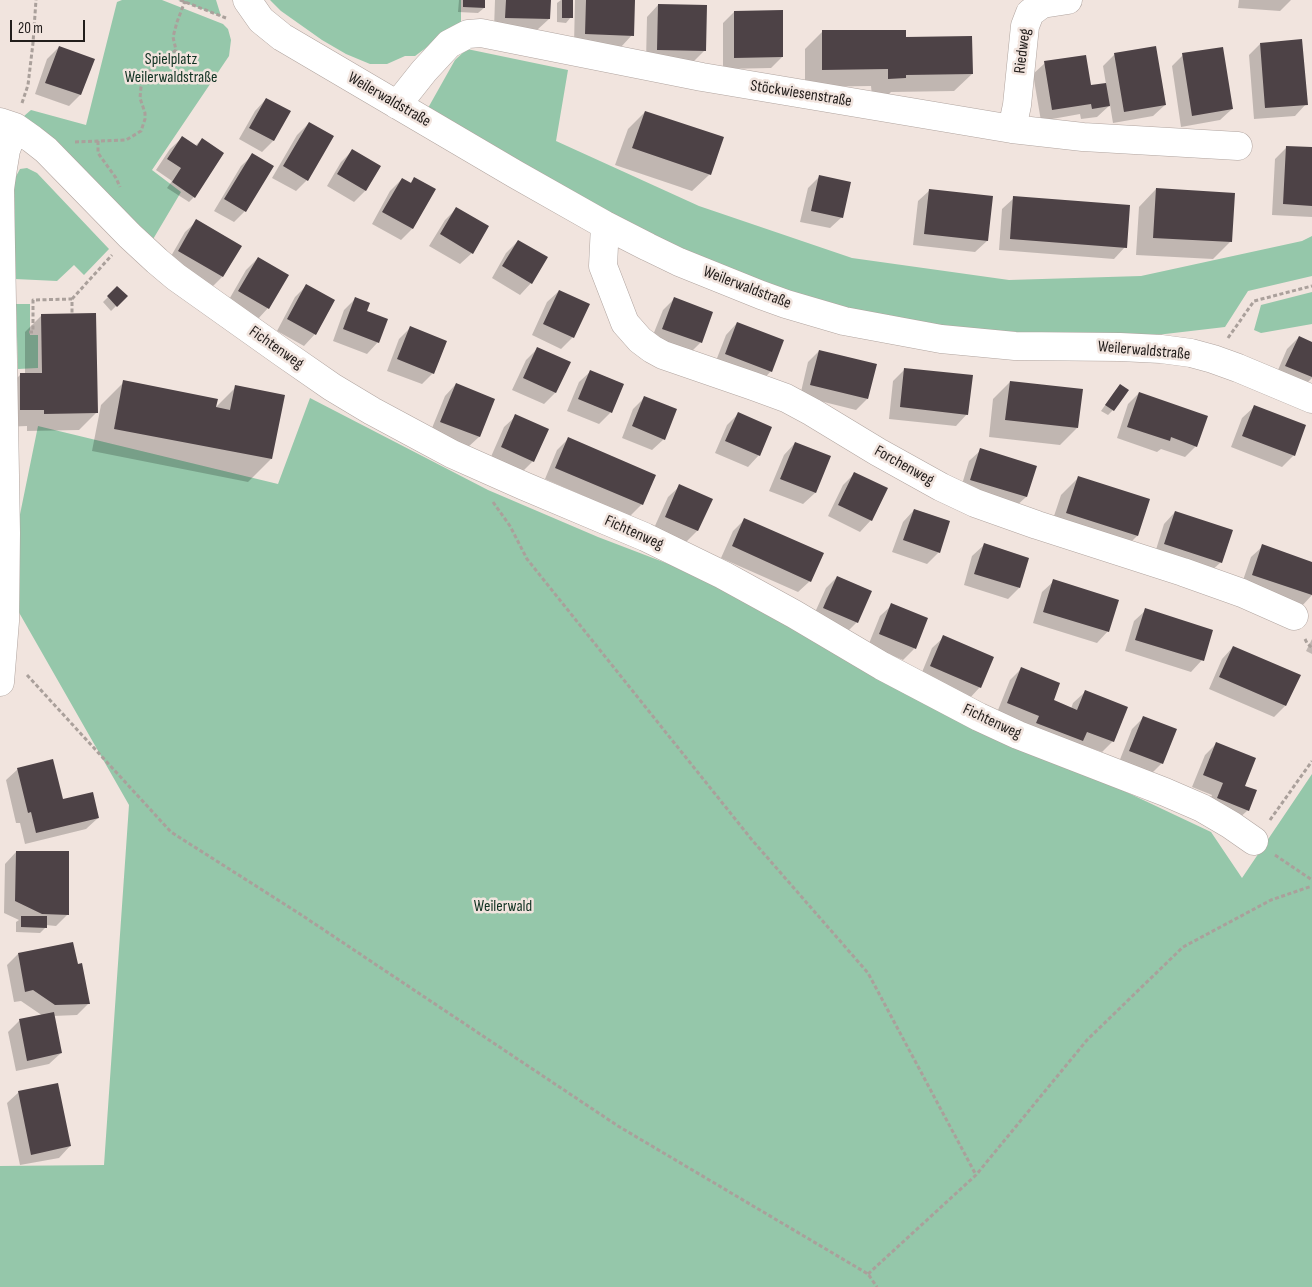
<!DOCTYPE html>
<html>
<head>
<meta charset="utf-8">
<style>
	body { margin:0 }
	#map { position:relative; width:1312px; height:1287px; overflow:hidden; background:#f1e4de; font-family:"Sofia Sans Condensed",sans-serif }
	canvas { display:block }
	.scale { position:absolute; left:10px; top:20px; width:75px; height:22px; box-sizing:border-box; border:2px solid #221d1b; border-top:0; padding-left:6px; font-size:15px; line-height:18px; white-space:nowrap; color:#221d1b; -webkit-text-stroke:4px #f1e4de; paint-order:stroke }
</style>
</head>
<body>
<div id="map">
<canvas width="1312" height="1287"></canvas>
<div class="scale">20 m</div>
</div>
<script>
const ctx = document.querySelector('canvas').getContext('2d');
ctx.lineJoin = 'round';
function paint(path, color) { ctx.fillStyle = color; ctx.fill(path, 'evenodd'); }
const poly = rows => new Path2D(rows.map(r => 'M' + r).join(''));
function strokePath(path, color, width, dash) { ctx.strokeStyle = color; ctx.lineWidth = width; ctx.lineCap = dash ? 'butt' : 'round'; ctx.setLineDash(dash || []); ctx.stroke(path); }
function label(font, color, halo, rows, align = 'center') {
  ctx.font = font + ' "Sofia Sans Condensed",sans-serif'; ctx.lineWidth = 5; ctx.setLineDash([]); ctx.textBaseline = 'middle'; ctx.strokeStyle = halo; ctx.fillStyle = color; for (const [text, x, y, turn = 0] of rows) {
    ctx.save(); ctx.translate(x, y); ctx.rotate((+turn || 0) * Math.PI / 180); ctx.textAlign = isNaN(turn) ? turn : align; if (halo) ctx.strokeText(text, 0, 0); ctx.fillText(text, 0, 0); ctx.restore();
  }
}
const green = poly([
	[122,0,162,0,223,24,228,29,231,40,229,56,152,170,181,192,149,246,22,121,24,116,31,110,86,125,117,2],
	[178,0,216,0,221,16],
	[270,0,461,0,461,24,442,36,415,56,405,56,387,64,370,64,346,54,322,40,281,11],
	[467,49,568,70,556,141,699,206,852,258,1009,280,1141,276,1302,241,1312,236,1312,276,1248,291,1225,327,1148,336,999,337,836,311,670,245,565,191,428,108,455,60],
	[27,168,37,173,109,249,84,275,74,265,57,281,15,279,14,180,20,169],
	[1312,292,1312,324,1261,333,1254,330,1261,305],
	[16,304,30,304,30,335,38,335,38,368,18,369],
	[310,398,488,490,598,537,700,576,993,738,1122,790,1211,832,1242,878,1312,774,1312,1287,0,1287,0,1166,104,1165,129,805,5,588,38,426,278,484]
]);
const shadow = poly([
	[459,0,484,0,484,8,478,13,458,12],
	[495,0,549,0,549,19,537,30,494,29],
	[561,0,571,0,571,17,566,23,557,22,557,3],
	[575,0,634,0,632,35,621,47,574,45],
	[1239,0,1291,0,1280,11,1238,8],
	[658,5,705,50,694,61,646,61,647,17],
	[734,12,782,57,771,68,723,69,723,23],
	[822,32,905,38,972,74,954,91,891,92,888,95,872,96,871,86,805,87,805,49],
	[1260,44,1306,104,1295,116,1254,119,1249,55],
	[59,47,93,60,80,95,69,106,35,94,47,59],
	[1115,54,1165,105,1153,116,1113,123,1110,105,1097,117,1081,119,1080,114,1041,121,1033,74,1045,63,1090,87,1106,84,1103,66],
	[1183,55,1232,109,1220,120,1181,127,1172,66],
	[266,99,289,112,273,141,262,152,239,139,255,111],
	[645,112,710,174,692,191,615,165,628,129],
	[309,123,307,180,296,191,272,178,297,135],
	[182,138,195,146,202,139,194,197,189,202,167,188,172,181,156,170,170,149],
	[1287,147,1312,149,1312,217,1272,215,1275,159],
	[352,151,379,167,365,191,354,202,327,186,341,162],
	[253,155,245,211,234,222,214,211,241,166],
	[820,176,842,217,830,228,800,222,808,188],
	[402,179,409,184,414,179,434,190,412,229,401,240,372,224,390,191],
	[1156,189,1233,194,1230,242,1213,259,1136,255,1139,207],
	[930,190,992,197,987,241,975,252,913,245,918,201],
	[1014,198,1125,247,1114,259,999,250,1002,209],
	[456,209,472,253,460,264,429,246,445,220],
	[197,221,222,277,211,288,167,263,185,232],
	[518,241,531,283,520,295,492,278,506,253],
	[258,258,268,308,257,320,227,303,246,270],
	[306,286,315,334,304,346,277,331,295,297],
	[117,288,126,296,111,311,103,302],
	[559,291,573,337,561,349,532,335,547,302],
	[356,298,366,312,378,342,367,354,333,341,344,310],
	[674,299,712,313,700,343,689,354,651,340,663,310],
	[42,315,96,413,79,430,27,431,27,426,3,427,3,392,20,375,25,375,25,332],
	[737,323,771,371,760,383,714,366,726,335],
	[410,328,433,373,422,384,387,371,399,339],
	[1299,337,1312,343,1312,378,1301,389,1275,377,1287,349],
	[538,348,569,362,555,393,544,404,512,390,526,360],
	[819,351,867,399,856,410,800,396,808,362],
	[905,369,967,414,956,426,889,419,893,381],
	[591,371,623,384,610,413,599,424,567,411,579,382],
	[124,382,215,408,236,387,271,459,248,482,92,451,101,405],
	[1010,382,1077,428,1060,445,989,437,993,399],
	[456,384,494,399,479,437,467,448,430,433,445,396],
	[1120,385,1113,410,1108,415,1101,411,1115,391],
	[1139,393,1196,446,1185,457,1161,449,1157,452,1117,438,1128,404],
	[645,397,664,439,652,450,622,438,633,409],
	[1254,407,1294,455,1282,467,1231,447,1242,418],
	[738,414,759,455,748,467,715,453,727,425],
	[516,416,533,461,521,473,490,459,504,427],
	[568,439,642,504,630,516,545,479,557,450],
	[795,443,829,457,815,493,803,504,769,491,784,455],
	[981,450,1035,467,1026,497,1014,508,960,491,969,461],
	[854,474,871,520,860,532,828,516,843,485],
	[1078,478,1148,500,1137,536,1120,553,1049,531,1061,495],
	[680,486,711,500,697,531,686,542,654,528,668,497],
	[914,510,939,552,927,564,892,552,903,522],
	[1175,512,1221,562,1209,573,1154,556,1164,524],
	[745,519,810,581,798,592,721,558,733,531],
	[984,545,1019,588,1008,599,964,585,972,556],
	[1263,546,1312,563,1312,595,1301,607,1241,586,1251,557],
	[837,577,857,622,846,633,812,619,826,588],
	[1054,581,1108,631,1097,643,1033,623,1042,592],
	[892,605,927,619,914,649,903,660,868,646,880,616],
	[1146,610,1202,660,1191,672,1125,651,1134,621],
	[944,637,980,687,969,699,920,677,932,648],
	[1312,639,1312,654,1306,651],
	[1233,647,1285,706,1274,717,1209,689,1222,659],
	[1021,669,1052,701,1071,709,1073,703,1085,692,1113,741,1102,752,996,715,1010,680],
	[1144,717,1162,763,1150,775,1119,762,1132,729],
	[1216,744,1244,786,1248,810,1236,821,1206,809,1212,795,1192,787,1205,755],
	[18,769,62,801,98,818,86,829,25,844,20,823,16,823,6,780],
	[16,852,68,914,56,926,46,925,46,927,40,933,16,932,16,922,19,920,4,913,5,864],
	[18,954,88,1004,77,1015,53,1016,61,1053,49,1064,16,1071,8,1032,19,1021,43,1016,21,1001,14,1002,7,965],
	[19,1092,70,1146,59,1158,20,1165,7,1103]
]);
const building = poly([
	[463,0,485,0,485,8,463,7],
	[506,0,551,0,550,19,505,18],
	[562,0,573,0,573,18,562,18],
	[586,0,635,0,634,36,585,34],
	[658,4,707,5,706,51,657,50],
	[783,10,783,57,734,58,734,11],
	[822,30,906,30,906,37,972,36,973,74,906,75,906,78,888,79,888,69,822,70],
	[1302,39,1308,105,1265,108,1260,43],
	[59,46,95,59,81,95,45,83],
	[1156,46,1166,105,1124,112,1114,53],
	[1223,47,1233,109,1192,116,1182,53],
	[1086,55,1091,85,1106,83,1110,106,1092,109,1091,104,1052,110,1044,61],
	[266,98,291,111,274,141,249,128],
	[645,111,724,137,711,175,632,148],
	[309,122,334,136,308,181,283,166],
	[182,136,197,146,202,138,224,153,195,198,172,182,181,168,167,159],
	[1286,146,1312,147,1312,206,1283,204],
	[352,149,381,166,366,191,337,174],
	[252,153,274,166,246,212,224,199],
	[819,175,851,182,843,218,811,211],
	[414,177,436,189,413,229,382,212,402,178,411,183],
	[1156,188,1235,193,1232,242,1153,238],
	[929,189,993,196,988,241,924,234],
	[1013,196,1130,205,1127,248,1010,239],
	[456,207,489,226,473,254,440,234],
	[196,219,242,246,223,277,178,251],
	[518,240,548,257,532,284,502,266],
	[258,257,289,275,269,309,238,291],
	[306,284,335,300,316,335,287,319],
	[117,286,128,296,117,307,107,296],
	[559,290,590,304,574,338,543,324],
	[355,297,370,303,367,311,388,319,379,343,343,329],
	[674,297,713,312,702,343,662,329],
	[96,313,98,413,44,414,44,410,20,410,20,373,42,373,41,314],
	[737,322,784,340,772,372,725,354],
	[410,326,447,341,434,374,397,359],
	[1299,336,1312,342,1312,377,1285,366],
	[537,347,571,362,556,393,523,378],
	[819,350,877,364,868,399,810,385],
	[904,368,973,375,968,415,900,407],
	[590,370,624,384,612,413,578,399],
	[123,380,218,399,216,407,230,410,235,385,285,395,272,459,114,429],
	[1010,381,1083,389,1078,428,1005,420],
	[456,383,495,399,480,437,440,422],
	[1120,384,1129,390,1114,411,1105,405],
	[1139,392,1208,416,1197,447,1171,437,1170,441,1127,427],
	[644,396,677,409,665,440,632,426],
	[1254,405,1306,425,1295,456,1242,436],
	[738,412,772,427,760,456,725,441],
	[515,414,549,429,534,462,501,447],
	[568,437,656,475,643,505,555,468],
	[795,442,831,456,816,493,780,479],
	[980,448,1037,466,1027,497,970,480],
	[854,472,888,488,872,521,838,505],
	[1078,476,1150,499,1138,536,1066,513],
	[679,484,713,499,698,531,665,517],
	[914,509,950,521,940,553,903,540],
	[1175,511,1233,530,1222,563,1164,544],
	[744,518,824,553,811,582,732,546],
	[984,543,1029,558,1020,588,974,574],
	[1262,544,1312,562,1312,595,1252,575],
	[837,576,872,591,858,623,823,608],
	[1053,579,1119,600,1109,632,1043,612],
	[891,603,928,618,916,649,879,634],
	[1145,608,1213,630,1204,661,1135,640],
	[943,635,994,657,981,688,930,666],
	[1233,646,1301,675,1286,706,1219,677],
	[1021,667,1060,683,1054,700,1077,710,1085,690,1128,707,1114,742,1087,732,1083,741,1036,723,1039,716,1007,703],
	[1143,716,1177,729,1163,764,1129,751],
	[1216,742,1256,758,1245,786,1257,790,1249,811,1217,798,1223,783,1203,775],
	[53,759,63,799,93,792,99,818,36,833,31,812,28,813,17,768],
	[16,851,69,851,69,915,42,914,15,901],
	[21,916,47,916,47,928,21,927],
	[73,942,78,964,82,963,90,1004,55,1005,33,990,25,992,18,953],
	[54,1012,62,1053,27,1061,19,1019],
	[58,1083,71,1146,31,1155,18,1091]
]);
const path = poly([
	[180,0,226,18],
	[22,103,28,85,33,43,36,0],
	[98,141,98,153,116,178,120,187],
	[75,142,126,140,141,131,145,119,145,113,140,98,141,87,146,74,176,50,173,37,177,22,185,1],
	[72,299,112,255],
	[29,332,33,332,33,300,72,299,72,313],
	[1228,338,1254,301,1312,286],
	[493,502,510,526,527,559,752,840,868,973,976,1175],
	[1305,639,1307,643,1312,648],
	[27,675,171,832,300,914,618,1126,868,1274,877,1287],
	[1270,820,1312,761],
	[1275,855,1312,880],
	[868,1274,976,1175,1087,1040,1183,947,1271,900,1312,886]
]);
const minor = poly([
	[247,0,261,20,282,37,515,174,605,225,648,247,679,262,761,295,786,304,844,321,941,339,1015,346,1120,347,1161,349,1191,353,1213,359,1238,368,1312,399],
	[397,105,424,71,449,44,468,34,481,33,702,77,1012,129,1083,137,1238,146],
	[0,122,15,127,32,139,46,150,130,236,157,261,176,277,283,353,332,387,372,411,452,454,524,486,645,537,723,575,794,614,882,666,979,717,1018,735,1165,792,1202,808,1231,825,1254,841],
	[1012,129,1017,105,1025,26,1030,13,1042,4,1068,0],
	[605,225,603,266,625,323,640,340,652,349,663,355,753,386,786,398,812,412,878,452,941,487,975,503,1037,525,1183,572,1242,593,1294,616],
	[0,682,5,621,6,533,0,189,3,168,6,150,15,127]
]);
const streetNames = [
	["Riedweg",1023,51,-83],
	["Stöckwiesenstraße",801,94,9],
	["Weilerwaldstraße",389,100,30],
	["Weilerwaldstraße",747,288,21],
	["Fichtenweg",276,348,35],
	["Weilerwaldstraße",1144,351,5],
	["Forchenweg",904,466,29],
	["Fichtenweg",634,533,24],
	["Fichtenweg",992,722,25]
];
const parkNames = [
	["Spielplatz",171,60],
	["Weilerwaldstraße",171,78],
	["Weilerwald",503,907]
];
paint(green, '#95c7aa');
paint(shadow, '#0003');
paint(building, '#4d4246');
strokePath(minor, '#b0a49f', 29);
strokePath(path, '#aaa09b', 3, [4, 2.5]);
strokePath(minor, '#fff', 28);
label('16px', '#221d1b', '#f1e4de', streetNames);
label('16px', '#0f3121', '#f1e4de', parkNames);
</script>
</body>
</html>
